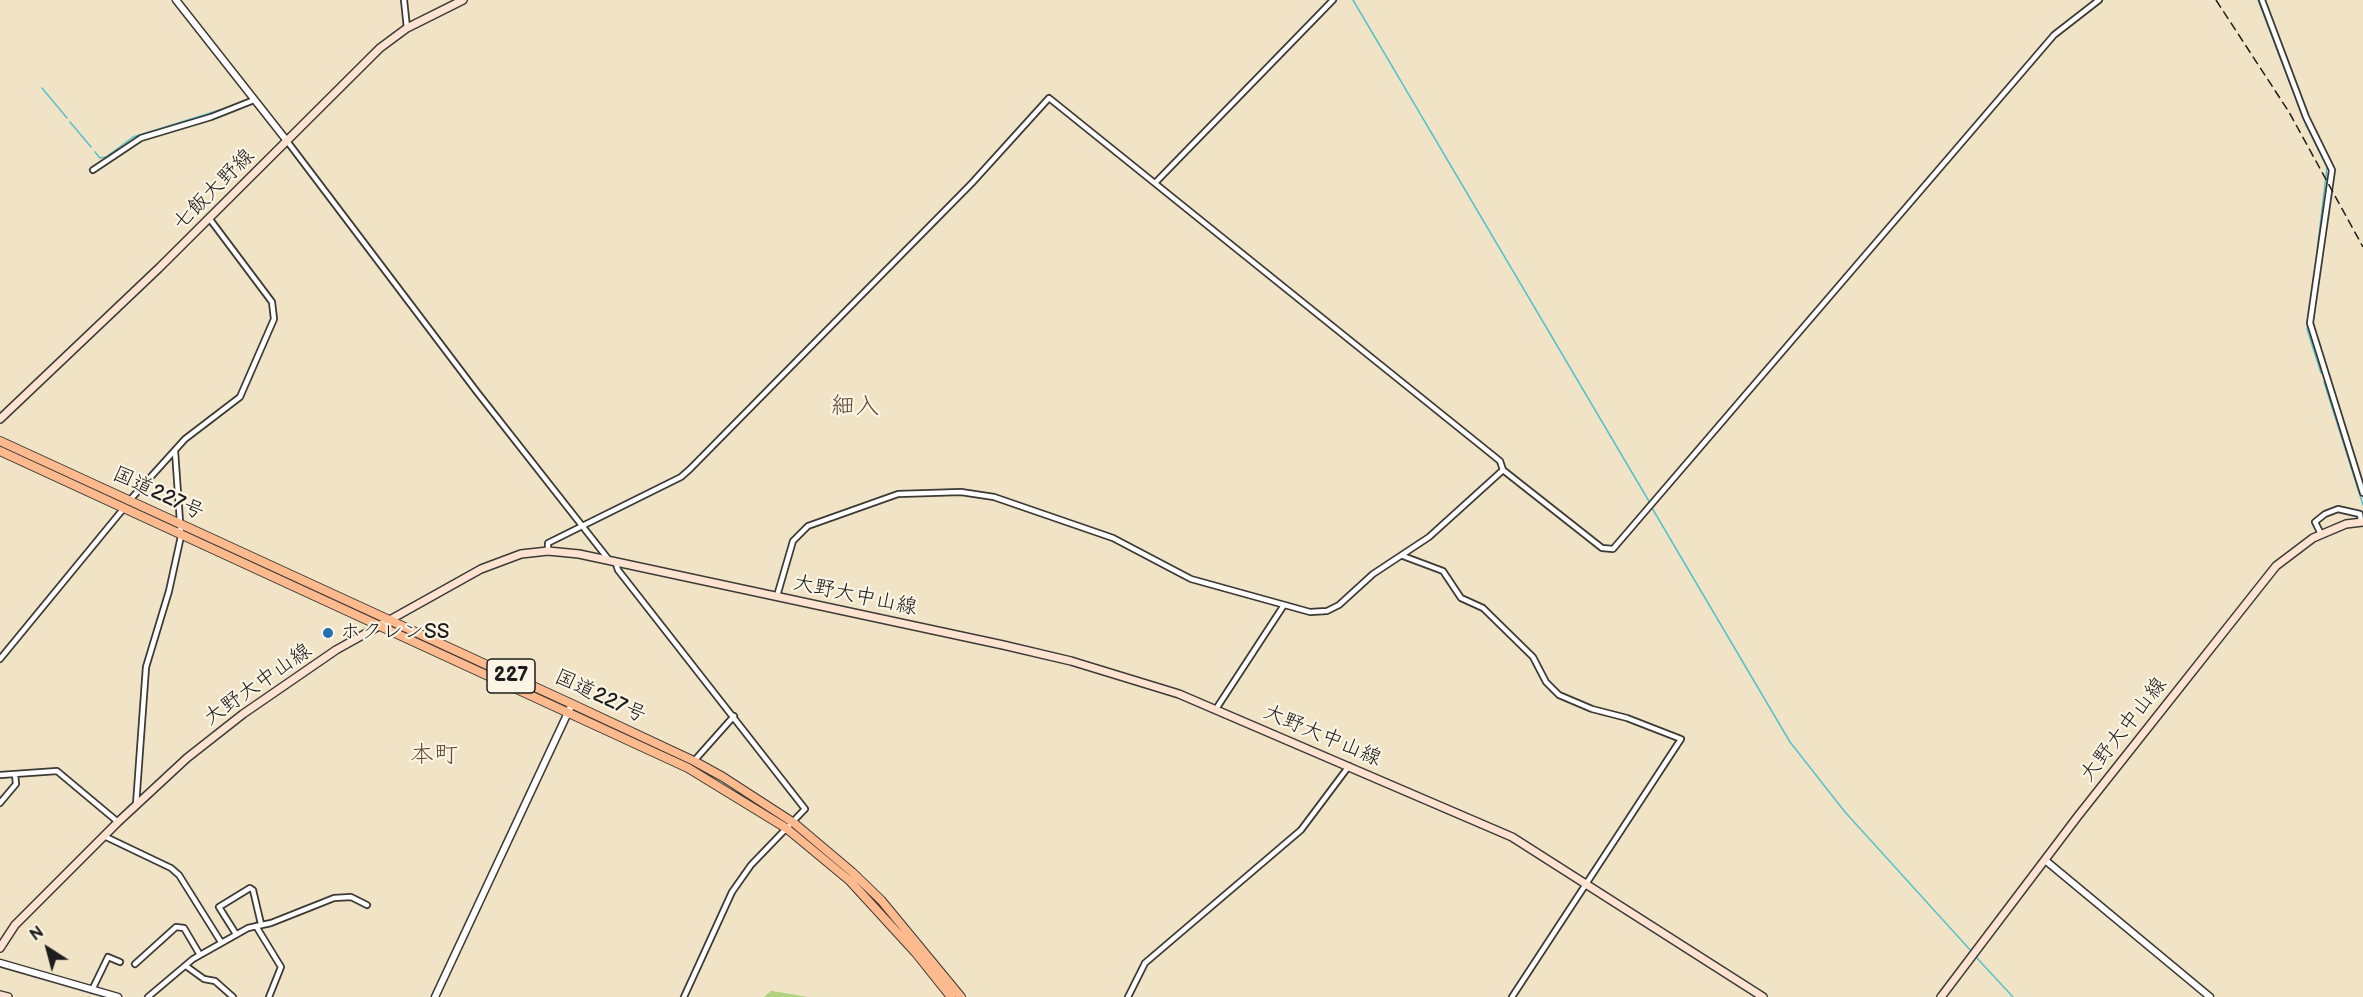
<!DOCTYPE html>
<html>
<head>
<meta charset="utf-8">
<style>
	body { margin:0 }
	#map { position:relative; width:2363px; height:997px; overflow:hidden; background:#f1e4c6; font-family:"Balsamiq Sans",sans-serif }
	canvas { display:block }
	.north { position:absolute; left:18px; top:919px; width:60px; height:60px; -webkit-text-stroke:4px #fcf5e5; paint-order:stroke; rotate:324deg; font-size:16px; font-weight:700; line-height:24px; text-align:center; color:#1c1c1c }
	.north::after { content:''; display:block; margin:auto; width:21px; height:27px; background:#1c1c1c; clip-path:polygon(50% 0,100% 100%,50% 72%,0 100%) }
</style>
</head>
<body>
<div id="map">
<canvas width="2363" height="997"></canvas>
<div class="north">N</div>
</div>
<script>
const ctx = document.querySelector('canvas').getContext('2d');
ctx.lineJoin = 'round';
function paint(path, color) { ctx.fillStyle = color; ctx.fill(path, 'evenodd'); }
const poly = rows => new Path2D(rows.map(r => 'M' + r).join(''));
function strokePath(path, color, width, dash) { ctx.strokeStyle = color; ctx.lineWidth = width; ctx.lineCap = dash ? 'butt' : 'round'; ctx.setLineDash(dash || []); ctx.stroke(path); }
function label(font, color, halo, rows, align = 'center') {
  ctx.font = font + ' "Balsamiq Sans","Klee One",sans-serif'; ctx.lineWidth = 4.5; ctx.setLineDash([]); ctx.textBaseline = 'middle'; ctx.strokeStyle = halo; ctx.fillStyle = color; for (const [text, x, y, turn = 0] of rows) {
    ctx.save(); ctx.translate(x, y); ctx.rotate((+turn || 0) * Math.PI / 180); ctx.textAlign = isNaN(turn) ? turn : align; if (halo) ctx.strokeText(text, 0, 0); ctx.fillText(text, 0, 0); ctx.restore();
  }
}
const green = poly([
	[772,990,772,991,808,997,764,997]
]);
const stream = poly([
	[1353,0,1650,503],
	[2258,0,2306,125,2327,167,2317,252],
	[42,88,67,118],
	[70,122,91,147],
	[95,152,100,158,106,157,133,137,236,105],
	[2317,256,2307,329,2321,373],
	[2324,382,2363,505],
	[1652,508,1790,742,1845,812,1972,952],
	[1975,956,2013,997]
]);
const minor = poly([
	[404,0,407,28],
	[2262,0,2306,117,2332,170,2310,323,2363,493],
	[287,141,477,392,609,560],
	[93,170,141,138,211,117,254,100],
	[1156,182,1333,0],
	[129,501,185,439,240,397,274,319,272,302,209,218],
	[2321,534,2315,522,2325,514,2338,509,2360,514,2361,522],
	[548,551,548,543,681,477,690,469,972,183,1049,98,1500,461,1503,470,1602,548,1613,549,2054,35,2099,0],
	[1403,556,1443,571,1461,598,1483,608,1533,657,1546,682,1559,695,1592,709,1627,718,1681,739,1512,997],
	[615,561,618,570,805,809,751,865,732,892,684,997],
	[777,596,793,541,808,526,898,494,961,492,994,497,1113,538,1191,579,1310,612,1327,611,1339,605,1373,574,1429,537,1503,470],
	[0,659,124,508],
	[1216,709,1284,605],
	[694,761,734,716],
	[0,775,57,771,118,822],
	[0,803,16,784,15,774],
	[136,805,146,667,169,591,181,536,175,451],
	[104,836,171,868,179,875,221,942],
	[256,926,281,967,269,997],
	[236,934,219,907,250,888,253,890,261,924],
	[135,964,176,927,184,928,200,955],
	[186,966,204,979,215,981,233,997],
	[92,990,108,957,120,962],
	[148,997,193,959,248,928,271,923,334,898,351,897,367,905],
	[1128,997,1145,963,1301,830,1349,766]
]);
const tertiary = poly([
	[176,0,287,141],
	[2045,860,2210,997],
	[0,963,118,997],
	[435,997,572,704]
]);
const secondary = poly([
	[0,419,159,268,380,48,407,28,463,0],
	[0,948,15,925,118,822,187,758,243,714,336,650,481,569,521,554,548,551,579,554,1003,645,1071,661,1179,694,1512,837,1763,997],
	[0,995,8,997],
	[1941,997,2078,816,2276,566,2313,538,2346,524,2363,522]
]);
const trunk = poly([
	[0,441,572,704,694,761,723,777,794,823,852,872,881,900,961,997],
	[0,451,688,768,786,828,850,881,915,952,951,997]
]);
const rail = poly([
	[2216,0,2289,112,2363,247]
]);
const markers = [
	[328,633,6,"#1f6fb2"]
];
const shields = [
	[511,676,48]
];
const shieldNames = [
	["227",511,676]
];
const streetNames = [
	["七飯大野線",214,190,-45],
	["国道227号",158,494,25],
	["大野大中山線",855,596,12],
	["大野大中山線",258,685,-35],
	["国道227号",600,697,25],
	["大野大中山線",2124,730,-52],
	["大野大中山線",1322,736,23]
];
const poiNames = [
	["ホクレンSS",340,633]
];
const quarterNames = [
	["細入",855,407],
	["本町",434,756]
];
paint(green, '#aed37c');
strokePath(stream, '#54c2cc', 1.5);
strokePath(minor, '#3c3a36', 8);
strokePath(tertiary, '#3c3a36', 9);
strokePath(secondary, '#3c3a36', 10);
strokePath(trunk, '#3c3a36', 10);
strokePath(minor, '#fff', 4.5);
strokePath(tertiary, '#fff', 6);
strokePath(secondary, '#fee3d2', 7);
strokePath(trunk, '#fcba8e', 8);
strokePath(rail, '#1c1c1c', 1.5, [9, 4.5]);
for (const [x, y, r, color] of markers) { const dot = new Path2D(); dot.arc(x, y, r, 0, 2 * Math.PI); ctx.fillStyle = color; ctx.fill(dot); strokePath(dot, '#fcf5e5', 2); }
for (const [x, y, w] of shields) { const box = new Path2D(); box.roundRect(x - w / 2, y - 17, w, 34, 4.5); ctx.fillStyle = '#fcf5e5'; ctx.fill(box); strokePath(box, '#1c1c1c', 1.5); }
label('bold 20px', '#1c1c1c', null, shieldNames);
label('21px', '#1c1c1c', '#fcf5e5', streetNames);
label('21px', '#1c1c1c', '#fcf5e5', poiNames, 'left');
label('24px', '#604c35', '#fcf5e5', quarterNames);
</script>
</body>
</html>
